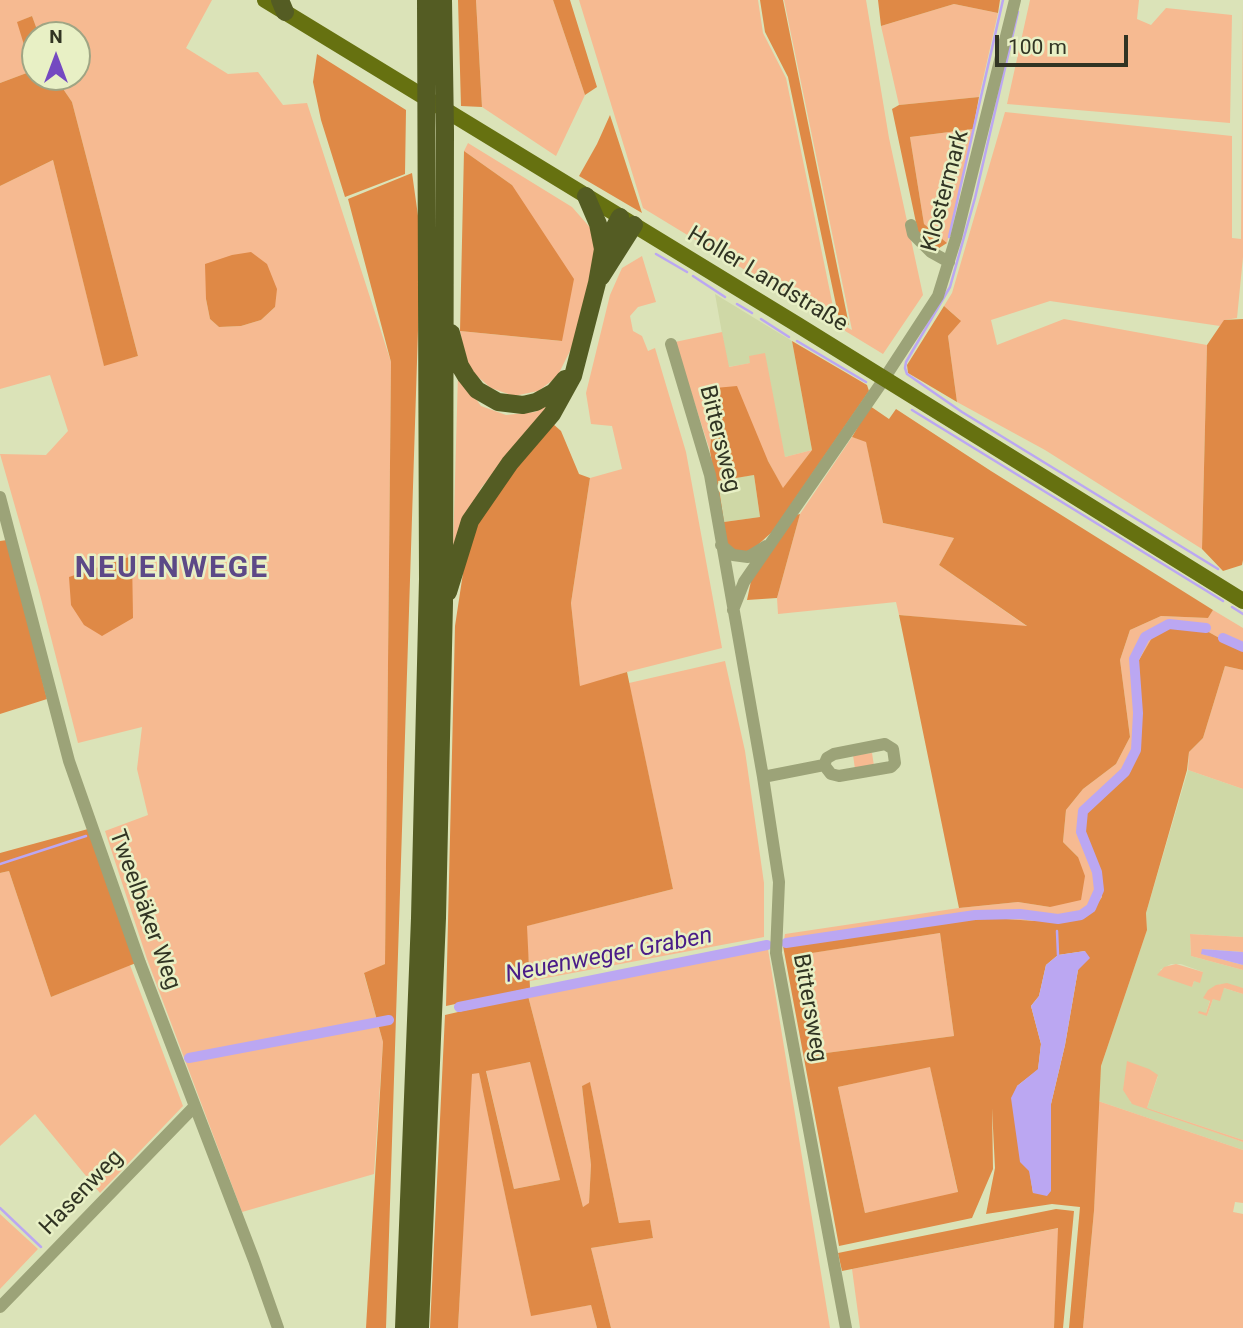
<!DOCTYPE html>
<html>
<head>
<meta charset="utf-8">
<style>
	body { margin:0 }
	#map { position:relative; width:1243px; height:1328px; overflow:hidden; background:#dbe3b8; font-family:Roboto,sans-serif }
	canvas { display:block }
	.north { position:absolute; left:21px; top:21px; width:70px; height:70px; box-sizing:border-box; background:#e8f0c5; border:2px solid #9fa584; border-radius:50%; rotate:0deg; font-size:19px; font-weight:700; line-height:28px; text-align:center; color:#313423 }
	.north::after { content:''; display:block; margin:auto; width:24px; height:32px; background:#7449c1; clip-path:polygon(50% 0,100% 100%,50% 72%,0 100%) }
	.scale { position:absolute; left:995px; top:35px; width:133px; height:32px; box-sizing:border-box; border:4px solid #313423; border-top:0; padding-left:9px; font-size:21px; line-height:24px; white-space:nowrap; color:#313423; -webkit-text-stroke:5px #e8f0c5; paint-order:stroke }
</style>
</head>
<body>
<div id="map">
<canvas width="1243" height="1328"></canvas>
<div class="north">N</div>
<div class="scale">100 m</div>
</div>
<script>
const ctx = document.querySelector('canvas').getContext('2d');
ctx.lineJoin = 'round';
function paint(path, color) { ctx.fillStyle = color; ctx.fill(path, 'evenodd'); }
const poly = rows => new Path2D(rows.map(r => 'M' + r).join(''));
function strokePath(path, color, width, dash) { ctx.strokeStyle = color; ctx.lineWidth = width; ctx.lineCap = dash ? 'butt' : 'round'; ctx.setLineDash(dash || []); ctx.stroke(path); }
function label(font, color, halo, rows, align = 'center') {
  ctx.font = font + ' Roboto,sans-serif'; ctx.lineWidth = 5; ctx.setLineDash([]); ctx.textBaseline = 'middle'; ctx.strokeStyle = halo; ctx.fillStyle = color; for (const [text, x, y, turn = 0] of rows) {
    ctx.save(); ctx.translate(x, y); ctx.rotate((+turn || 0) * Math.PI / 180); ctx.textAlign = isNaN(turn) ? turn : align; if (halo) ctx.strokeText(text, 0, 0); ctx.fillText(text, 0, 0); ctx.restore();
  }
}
const built = poly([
	[715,294,792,341,812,450,785,457,751,363,728,367],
	[754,475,760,517,724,522,718,480],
	[1188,770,1243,789,1243,937,1190,934,1191,956,1243,970,1243,988,1220,984,1204,998,1210,1000,1206,1013,1207,1016,1213,999,1224,988,1243,994,1243,1140,1147,1108,1158,1076,1130,1102,1243,1142,1243,1150,1098,1101,1101,1066,1147,930,1146,913],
	[1171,964,1181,964,1203,972,1194,981,1192,987,1160,970]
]);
const green = poly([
	[0,0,212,0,186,48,228,74,258,72,283,105,307,103,391,362,385,964,364,974,383,1042,374,1174,242,1212,147,959,105,831,148,815,137,769,142,727,78,743,38,587,0,454,46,455,68,431,50,375,0,389,0,186,53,160,104,365,138,356,72,102,55,77,77,77,77,35,39,35,32,16,18,22,32,71,0,83],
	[206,299,275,307,261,320,241,326,219,327,210,319],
	[476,0,553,0,585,95,556,156,482,107],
	[579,0,758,0,763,33,786,78,836,321,852,330,784,0,866,0,889,138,923,295,883,354,643,208],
	[1030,0,1139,0,1137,19,1151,25,1166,8,1232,15,1230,123,1007,104],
	[954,4,998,13,979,97,899,105,881,26],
	[1243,4,1243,257,1237,318,1225,320,1220,326,1050,301,991,320,997,345,1064,319,1207,345,1202,549,1045,450,957,402,948,336,960,320,944,306,952,293,1005,112,1232,136,1232,238,1241,239],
	[973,129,947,243,924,224,910,137],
	[468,143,572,207,594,232,597,246,574,343,557,377,538,391,514,396,491,388,470,370,462,341,460,331,561,341,512,185,464,151],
	[642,256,656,302,638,307,630,316,633,331,642,336,648,351,655,348,686,452,722,648,627,672,580,687,571,603,590,478,622,469,612,426,591,424,586,393,610,295,622,268],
	[722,332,729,367,750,363,749,356,765,353,785,457,812,450,783,489,768,461,715,388,710,451,675,342],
	[458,374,481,406,506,415,535,412,554,402,481,488,453,550],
	[852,437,866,441,883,523,954,538,939,565,1028,627,899,615,896,602,778,614,777,598,800,514],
	[1213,610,1243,628,1243,649,1239,649,1205,630,1153,637,1139,660,1140,748,1130,772,1087,811,1084,832,1099,869,1102,897,1093,911,1081,919,1035,921,977,917,783,946,785,934,959,908,1018,902,1050,907,1078,857,1063,842,1066,810,1083,789,1116,764,1130,737,1120,660,1130,630,1161,616,1208,618],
	[725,661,745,751,764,883,764,937,530,981,526,926,673,889,629,683],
	[1225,666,1243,670,1243,789,1188,770,1189,752,1203,738],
	[872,753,874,766,855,769,853,755],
	[9,871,51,997,130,965,183,1106,100,1193,35,1114,0,1146,0,873],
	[940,933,954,1036,811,1055,798,955],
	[1190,934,1243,937,1243,952,1202,949,1202,954,1243,965,1243,970,1191,956],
	[768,949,830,1328,611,1328,591,1248,653,1238,650,1221,619,1223,590,1083,582,1086,591,1165,589,1204,583,1207,528,996],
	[1176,964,1203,972,1200,983,1194,981,1192,987,1157,975,1164,967],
	[1227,983,1243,988,1243,994,1224,988,1220,1001,1213,999,1207,1016,1198,1013,1199,1011,1206,1013,1210,1001,1203,998,1208,990,1216,985],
	[1127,1061,1149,1069,1158,1075,1147,1108,1243,1140,1243,1142,1132,1104,1123,1090],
	[531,1062,560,1180,514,1189,486,1070],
	[930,1066,958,1193,865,1213,838,1087],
	[479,1072,531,1315,591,1305,597,1328,458,1328,471,1074],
	[1098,1101,1243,1150,1243,1203,1235,1202,1233,1212,1243,1214,1243,1328,1083,1328,1094,1211],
	[0,1214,38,1249,0,1289],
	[1059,1228,1054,1328,860,1328,852,1269]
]);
const forest = poly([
	[458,0,476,0,482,107,461,106],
	[553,0,570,0,597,87,585,95],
	[760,0,783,0,849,325,839,319,788,77,765,32],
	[878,0,1000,0,998,13,954,4,881,26],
	[32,16,39,35,35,35,35,77,55,77,72,102,138,356,104,366,53,160,0,186,0,83,32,71,17,22],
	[317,54,406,110,405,174,345,197,321,120,313,82],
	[979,97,973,129,910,137,924,224,947,243,936,250,918,232,892,109,899,105],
	[610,115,642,213,579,176,597,144],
	[464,151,512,185,574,279,562,341,460,331],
	[412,173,421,237,386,1328,366,1328,383,1042,364,973,385,964,391,362,348,199],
	[251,252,267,264,277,289,275,307,261,320,241,326,219,327,210,319,206,299,205,264,232,255],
	[944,306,961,321,948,336,957,402,908,373,907,365],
	[1243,319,1243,560,1242,565,1223,571,1202,549,1207,345,1224,320],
	[792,341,867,385,869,391,772,532,750,552,733,551,725,544,710,451,715,388,737,386,768,461,783,488,812,450],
	[754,475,760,517,724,522,718,481],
	[870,406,889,419,896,409,991,471,1213,610,1208,618,1161,616,1130,630,1120,660,1130,737,1116,764,1083,789,1066,810,1063,842,1078,857,1085,876,1081,900,1050,907,1018,902,959,908,899,615,1027,626,939,565,954,538,883,523,866,442,852,437],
	[552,423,561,431,579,474,590,478,571,603,580,686,627,672,673,889,527,926,530,988,446,1006,455,626,468,540,500,488],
	[800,514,777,598,747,600,751,581,796,515],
	[7,540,47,699,0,714,0,541],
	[132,556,133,618,102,636,84,625,71,605,69,577],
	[1170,626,1205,630,1239,649,1243,649,1243,670,1225,666,1203,738,1189,752,1187,770,1146,913,1147,930,1101,1066,1094,1211,1083,1328,1069,1328,1080,1207,1052,1204,986,1214,995,1168,992,1108,993,1169,972,1218,839,1246,783,946,977,917,1035,921,1081,919,1093,910,1102,897,1099,869,1084,832,1087,811,1130,772,1140,748,1139,660,1153,636],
	[940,933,954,1036,811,1055,799,955],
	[1085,951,1078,970,1065,1045,1051,1104,1051,1190,1033,1193,1017,1086,1038,1070,1041,1044,1031,1006,1039,996,1046,965,1058,955],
	[930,1067,958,1192,865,1213,838,1087],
	[88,829,136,963,51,997,9,871,0,873,0,853],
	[528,996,583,1207,589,1203,591,1165,582,1086,590,1082,619,1223,650,1220,653,1238,591,1248,611,1328,597,1328,591,1305,531,1316,479,1073,472,1074,458,1328,430,1328,445,1015],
	[530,1062,560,1180,514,1189,486,1071],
	[1056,1209,1074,1211,1063,1328,1054,1328,1058,1228,842,1271,838,1253]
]);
const water = poly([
	[1202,949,1243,952,1243,965,1201,954],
	[1085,951,1090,958,1078,970,1065,1045,1051,1104,1051,1191,1047,1196,1033,1193,1029,1171,1020,1162,1011,1098,1017,1086,1038,1069,1041,1044,1031,1006,1039,996,1046,965,1058,955]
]);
const stream = poly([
	[1018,12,975,198,950,287,906,362,905,368,907,374,962,412,1218,569],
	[949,237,1003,0],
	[656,254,687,272],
	[693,276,725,297],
	[737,304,752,313],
	[761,319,789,337],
	[797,341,866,382],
	[912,410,1223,601],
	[1232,607,1243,614],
	[0,864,86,836],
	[1057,931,1058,955],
	[0,1208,41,1247]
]);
const canal = poly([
	[1223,638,1243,647],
	[786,943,975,915,1020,914,1058,919,1081,915,1091,908,1099,890,1097,872,1081,832,1083,811,1125,772,1136,750,1138,713,1134,659,1145,637,1169,624,1206,628],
	[459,1007,767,945],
	[189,1058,389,1020]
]);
const minor = poly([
	[911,225,913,234,931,252,949,262],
	[671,344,710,475,763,777,779,882,776,953,846,1328],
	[0,497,69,761,140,963,254,1260,278,1328],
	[721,545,733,555,748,557,766,546],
	[733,610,744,582,880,385,938,296,956,238,1015,0],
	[763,777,824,765,827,758,834,754,885,744,893,749,895,763,891,767,839,776,831,774,824,765],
	[0,1307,194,1107]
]);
const major = poly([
	[265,0,798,325,1243,601]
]);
const highway = poly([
	[280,0,285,12],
	[586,196,598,224,603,249],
	[601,277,634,225],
	[451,333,460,366,466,376,477,390,498,402,523,405,536,402,554,392,565,379],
	[448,592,470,521,510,463,552,414,573,376,597,283,603,249,620,217],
	[404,1328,420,918,428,579,426,0],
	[420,1328,437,918,444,603,445,130,443,0]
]);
const streetNames = [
	["Klostermark",946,191,-75],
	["Holler Landstraße",767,280,31],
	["Bittersweg",719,439,76],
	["Tweelbäker Weg",144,910,70],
	["Bittersweg",809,1008,80],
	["Hasenweg",82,1193,-46]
];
const waterNames = [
	["Neuenweger Graben",609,956,-11]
];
const districtNames = [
	["NEUENWEGE",172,569]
];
paint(built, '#cfd8a6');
paint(green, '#f6ba91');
paint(forest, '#df8946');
paint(water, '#bba7f2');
strokePath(stream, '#bba7f2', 2.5);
strokePath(canal, '#bba7f2', 10);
strokePath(minor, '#9ca378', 12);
strokePath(major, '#667110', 16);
strokePath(highway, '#545c23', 18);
label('23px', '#313423', '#e8f0c5', streetNames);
label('italic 24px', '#4a1d88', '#e8f0c5', waterNames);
ctx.letterSpacing = '2px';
label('bold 30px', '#5c4987', '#e8f0c5', districtNames);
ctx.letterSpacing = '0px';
</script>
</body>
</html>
